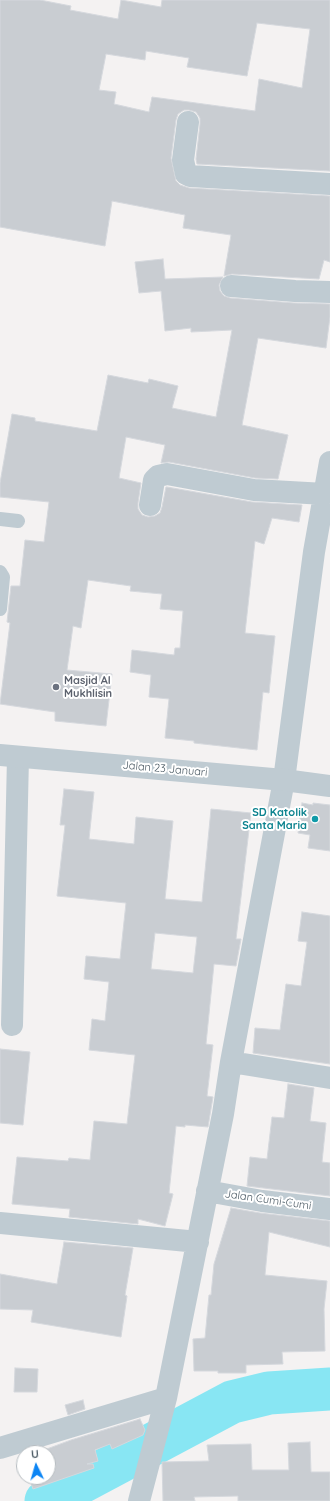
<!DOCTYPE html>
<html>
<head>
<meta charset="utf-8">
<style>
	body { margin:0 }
	#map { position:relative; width:330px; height:1501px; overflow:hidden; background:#f4f2f2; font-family:Quicksand,sans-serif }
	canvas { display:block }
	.north { position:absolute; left:16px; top:1445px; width:40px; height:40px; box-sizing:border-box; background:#fff; border:1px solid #b6bcc0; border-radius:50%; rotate:355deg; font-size:11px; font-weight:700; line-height:16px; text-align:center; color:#485761 }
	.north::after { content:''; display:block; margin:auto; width:14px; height:18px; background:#0c85f4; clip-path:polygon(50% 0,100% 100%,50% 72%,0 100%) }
</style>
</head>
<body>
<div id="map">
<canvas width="330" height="1501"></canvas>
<div class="north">U</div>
</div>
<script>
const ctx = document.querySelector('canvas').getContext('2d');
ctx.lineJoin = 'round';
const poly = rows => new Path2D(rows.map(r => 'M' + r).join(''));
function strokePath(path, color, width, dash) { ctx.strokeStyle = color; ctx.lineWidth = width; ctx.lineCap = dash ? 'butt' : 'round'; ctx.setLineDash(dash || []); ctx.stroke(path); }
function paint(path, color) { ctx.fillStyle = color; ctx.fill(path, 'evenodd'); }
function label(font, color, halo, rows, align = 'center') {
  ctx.font = font + ' Quicksand,sans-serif'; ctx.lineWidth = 4; ctx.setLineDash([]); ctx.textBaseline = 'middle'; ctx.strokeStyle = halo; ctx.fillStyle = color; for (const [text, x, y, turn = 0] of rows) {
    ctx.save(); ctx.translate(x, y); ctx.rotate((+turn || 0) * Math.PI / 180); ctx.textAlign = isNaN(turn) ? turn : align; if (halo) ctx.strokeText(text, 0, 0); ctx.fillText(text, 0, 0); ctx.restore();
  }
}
const river = poly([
	[46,1501,232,1402,269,1393,330,1389]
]);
const building = poly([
	[0,0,40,0,71,6,70,10,118,19,121,0,161,7,162,0,330,0,330,171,197,164,196,159,200,124,200,118,196,112,189,110,184,110,178,114,176,120,171,158,176,181,180,185,189,188,330,196,330,262,324,260,319,279,232,274,224,276,231,235,183,228,185,215,112,201,105,246,0,227,0,0],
	[257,23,310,29,302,88,259,79,255,111,152,97,149,112,114,104,116,92,99,90,106,54,145,60,146,51,189,58,187,67,247,76,257,23],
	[163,259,165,279,223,277,219,285,220,291,224,296,230,298,294,303,330,304,330,317,326,348,258,338,242,425,288,435,278,479,255,478,169,462,161,463,165,445,126,437,119,478,141,483,138,503,138,509,142,515,148,517,155,516,160,513,162,507,166,487,167,487,252,502,302,505,299,522,272,518,264,544,255,541,245,633,275,636,269,693,263,692,257,750,194,743,194,741,165,738,169,699,149,697,151,675,130,672,132,650,174,655,175,648,180,648,183,611,160,609,162,594,130,591,131,586,88,580,81,628,73,626,67,670,112,674,106,726,55,721,55,712,0,704,10,623,7,622,11,586,20,586,25,540,44,542,49,502,0,497,0,483,12,414,35,418,35,421,97,431,108,375,148,383,149,379,178,386,172,408,216,417,232,330,191,332,191,328,165,331,161,291,139,293,135,262,163,259],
	[64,789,94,792,89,839,134,844,136,817,173,821,165,899,202,902,211,809,251,813,236,939,241,939,236,966,214,964,206,1044,213,1045,207,1096,213,1097,208,1127,185,1125,185,1127,176,1126,169,1193,173,1194,165,1226,138,1219,138,1224,69,1217,70,1209,12,1204,17,1157,68,1161,69,1158,90,1160,94,1121,127,1124,135,1055,89,1050,92,1019,105,1021,109,982,84,979,86,956,120,959,126,903,57,896,65,825,60,825,64,789],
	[155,933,197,937,193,973,151,969,155,933],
	[302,803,313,805,313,803,330,805,330,851,308,848,310,835,298,833,302,803],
	[302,912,330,916,330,1064,253,1053,255,1028,280,1030,286,984,301,986,307,942,298,941,302,912],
	[0,1049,30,1052,23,1125,0,1123,0,1049],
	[288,1084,314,1088,310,1121,326,1123,322,1162,330,1163,330,1196,247,1186,250,1157,267,1159,272,1117,284,1118,288,1084],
	[231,1208,260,1213,330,1221,330,1247,269,1232,265,1275,327,1281,324,1309,325,1351,282,1352,283,1364,246,1365,246,1373,218,1373,218,1371,194,1371,193,1339,205,1338,209,1295,211,1295,214,1264,231,1208],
	[64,1242,133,1248,125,1295,127,1296,121,1337,31,1322,33,1310,0,1309,0,1274,57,1284,64,1242],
	[15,1368,38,1369,37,1392,14,1392,15,1368],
	[83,1400,85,1409,68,1415,65,1405,83,1400],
	[140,1419,145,1430,143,1435,112,1449,110,1444,95,1450,98,1461,87,1464,93,1464,94,1468,33,1489,29,1477,48,1477,48,1453,36,1453,71,1440,140,1419],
	[310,1442,311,1472,330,1472,330,1501,238,1501,238,1496,194,1497,195,1501,163,1501,162,1462,209,1461,207,1445,251,1444,252,1470,289,1470,288,1443,310,1442]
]);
const service = poly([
	[0,519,18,521],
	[0,572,3,577,0,609]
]);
const minor = poly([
	[188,122,183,160,186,174,190,176,330,184],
	[231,286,295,291,330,292],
	[150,505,154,480,158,476,167,474,254,490,325,494],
	[12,1025,18,757],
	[231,1062,330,1078],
	[207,1191,262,1201,330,1209],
	[0,1223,198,1242],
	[0,1448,166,1398],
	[139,1501,166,1398,223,1114,231,1062,284,780,314,552,330,462]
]);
const tertiary = poly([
	[0,755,284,780,330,786]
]);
const markers = [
	[56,687,4,"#6b7280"],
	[315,819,4,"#0f9aa8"]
];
const worshipNames = [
	["Masjid Al",64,681],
	["Mukhlisin",64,694]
];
const streetNames = [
	["Jalan 23 Januari",165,769,5],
	["Jalan Cumi-Cumi",268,1200,8]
];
const cultureNames = [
	["SD Katolik",307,813],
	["Santa Maria",307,826]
];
strokePath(river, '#88e6f3', 43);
paint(building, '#c9cdd2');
strokePath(building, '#d5d8dd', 1);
strokePath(service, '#bfcbd2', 14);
strokePath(minor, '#bfcbd2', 22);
strokePath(tertiary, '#bfcbd2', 22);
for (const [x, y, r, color] of markers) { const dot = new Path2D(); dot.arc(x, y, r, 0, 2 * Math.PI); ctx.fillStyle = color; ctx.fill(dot); strokePath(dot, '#fff', 1.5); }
label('bold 11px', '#5b616d', '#fff', worshipNames, 'left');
label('11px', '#485761', '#fff', streetNames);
label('bold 11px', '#0d838f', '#fff', cultureNames, 'right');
</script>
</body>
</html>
